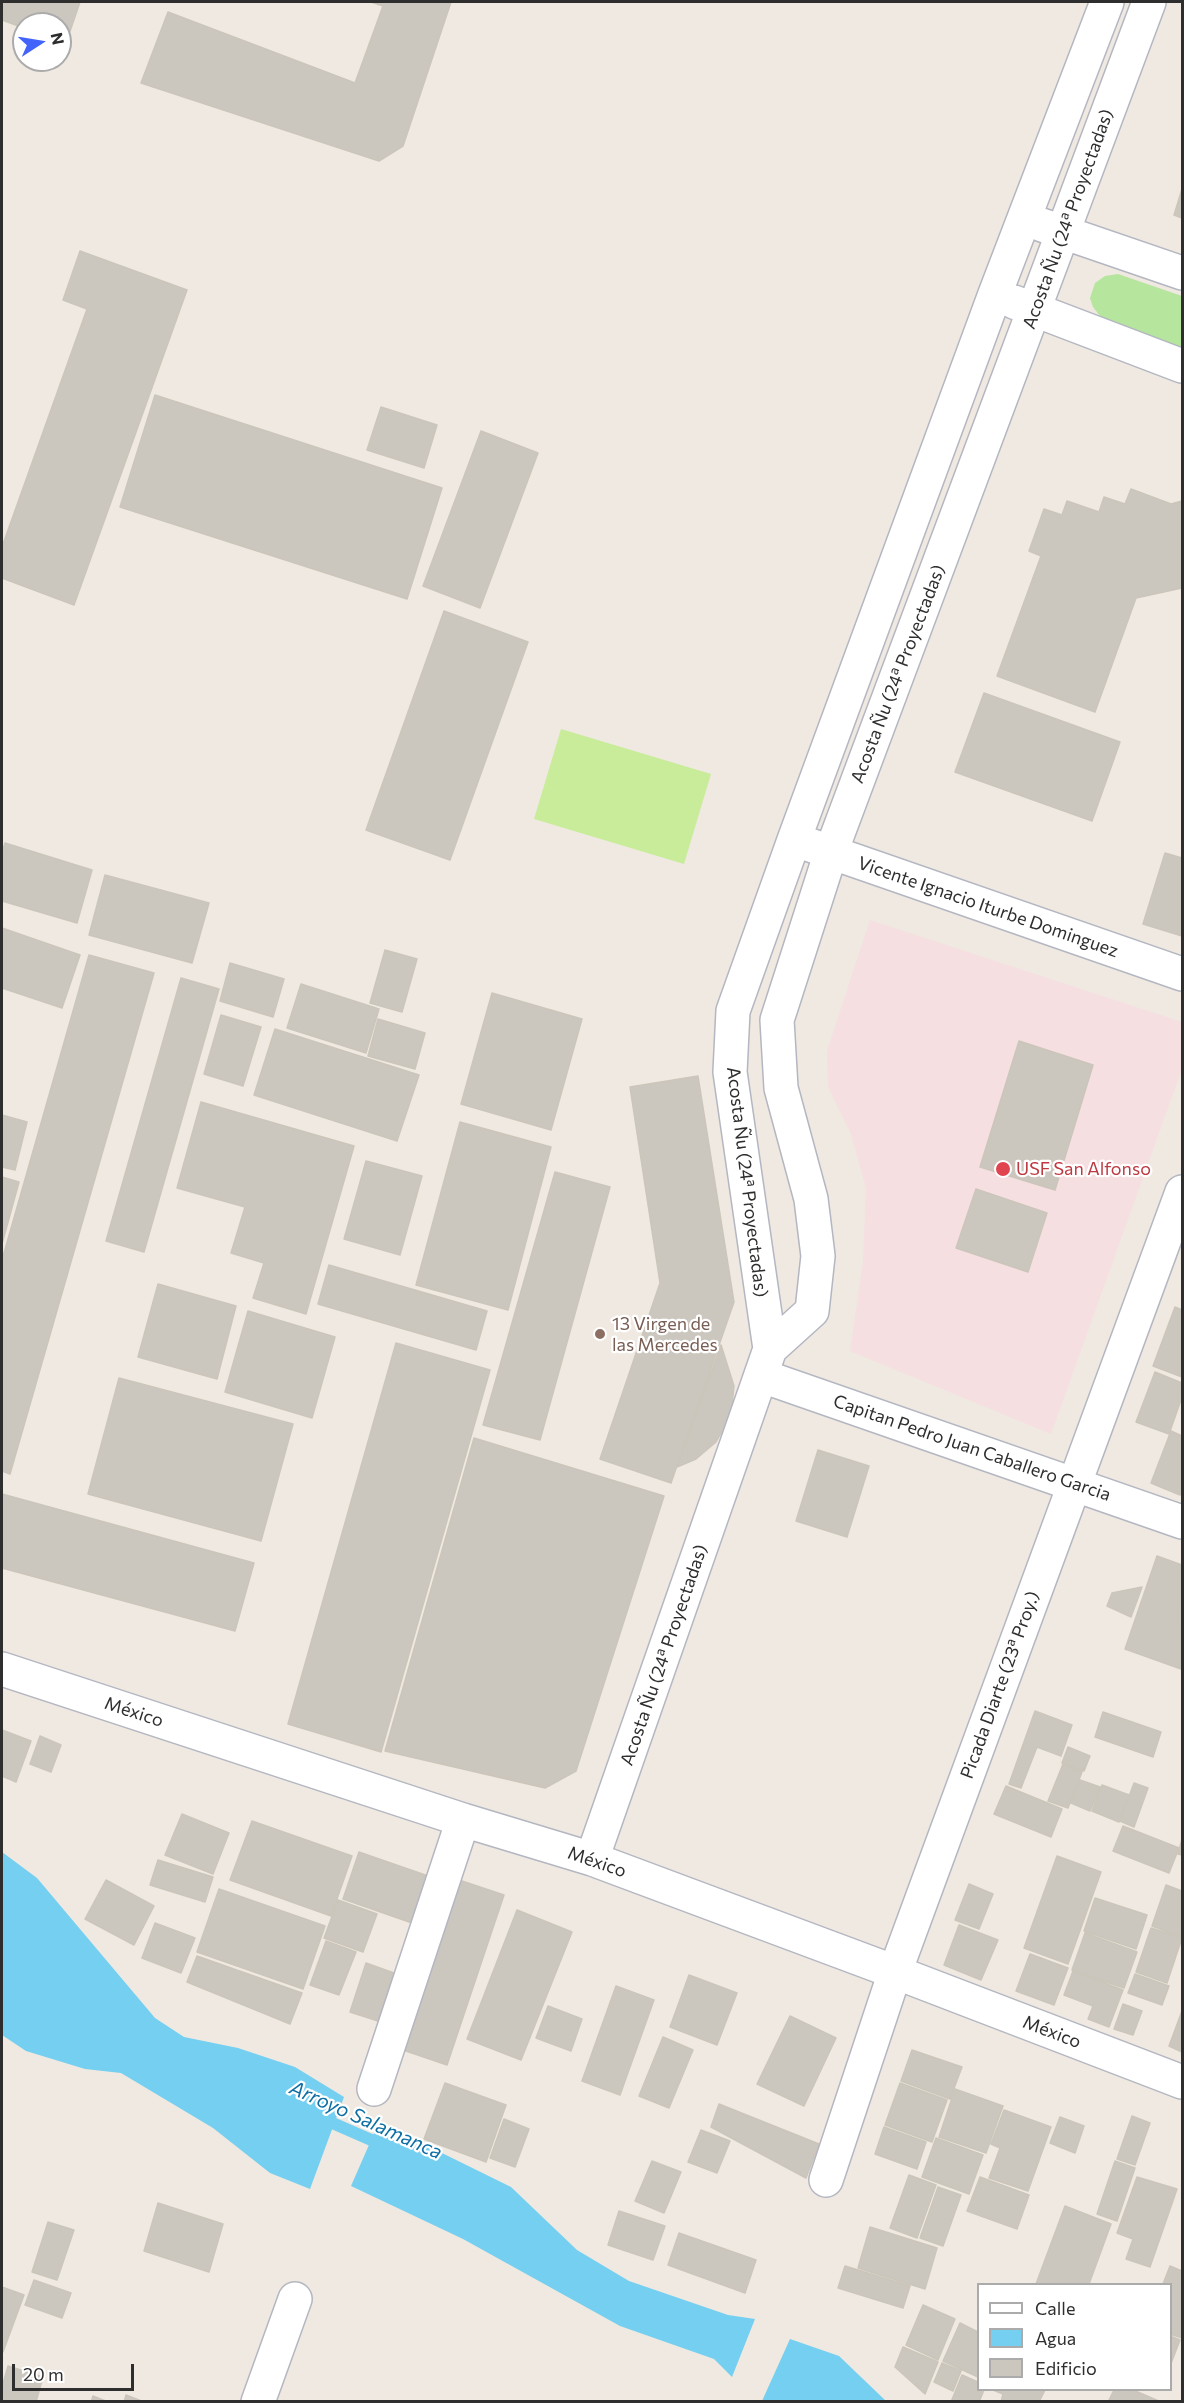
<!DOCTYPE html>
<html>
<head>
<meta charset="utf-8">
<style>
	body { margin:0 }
	#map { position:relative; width:1184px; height:2403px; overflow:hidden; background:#efe9e1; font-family:Commissioner,sans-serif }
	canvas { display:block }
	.frame { position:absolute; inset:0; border:3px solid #2e2e2e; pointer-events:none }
	.legend { position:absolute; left:977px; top:2283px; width:195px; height:108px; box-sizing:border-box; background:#fff; border:2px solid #ababab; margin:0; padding:8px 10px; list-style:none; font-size:18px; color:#2e2e2e }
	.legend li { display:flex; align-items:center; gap:12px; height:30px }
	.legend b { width:30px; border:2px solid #ababab }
	.north { position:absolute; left:12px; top:12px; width:60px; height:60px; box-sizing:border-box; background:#fff; border:2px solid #ababab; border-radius:50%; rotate:78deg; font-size:16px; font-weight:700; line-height:24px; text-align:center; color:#2e2e2e }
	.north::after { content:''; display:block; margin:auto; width:21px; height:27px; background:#4264fb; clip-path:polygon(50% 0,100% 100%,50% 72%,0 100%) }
	.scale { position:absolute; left:12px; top:2364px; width:122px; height:27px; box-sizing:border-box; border:3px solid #2e2e2e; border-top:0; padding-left:8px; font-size:18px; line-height:21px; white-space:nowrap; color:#2e2e2e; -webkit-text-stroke:4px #fff; paint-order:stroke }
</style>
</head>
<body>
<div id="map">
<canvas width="1184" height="2403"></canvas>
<div class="frame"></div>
<ul class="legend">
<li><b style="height:8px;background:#fff"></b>Calle</li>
<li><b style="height:16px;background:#75cff0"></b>Agua</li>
<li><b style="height:16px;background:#cbc7bf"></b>Edificio</li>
</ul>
<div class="north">N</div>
<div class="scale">20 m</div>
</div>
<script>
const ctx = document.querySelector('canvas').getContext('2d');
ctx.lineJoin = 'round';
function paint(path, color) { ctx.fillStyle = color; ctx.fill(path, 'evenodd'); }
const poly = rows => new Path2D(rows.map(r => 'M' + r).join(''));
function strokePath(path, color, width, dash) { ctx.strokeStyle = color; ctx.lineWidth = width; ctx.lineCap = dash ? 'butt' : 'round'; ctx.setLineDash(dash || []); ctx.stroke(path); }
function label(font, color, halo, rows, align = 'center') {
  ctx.font = font + ' Commissioner,sans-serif'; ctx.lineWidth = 4.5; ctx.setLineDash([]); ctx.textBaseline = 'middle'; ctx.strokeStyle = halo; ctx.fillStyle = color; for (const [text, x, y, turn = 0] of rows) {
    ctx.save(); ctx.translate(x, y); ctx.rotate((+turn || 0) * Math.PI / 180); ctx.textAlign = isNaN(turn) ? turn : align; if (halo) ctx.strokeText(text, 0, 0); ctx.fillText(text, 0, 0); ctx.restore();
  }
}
const medical = poly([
	[870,920,1182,1022,1182,1069,1051,1434,850,1351,863,1262,866,1188,851,1134,828,1087,827,1051]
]);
const green = poly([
	[1118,274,1182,296,1182,349,1103,320,1093,307,1090,298,1095,283,1105,276]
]);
const pitch = poly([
	[561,729,711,774,684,864,534,819]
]);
const water = poly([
	[2,1852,37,1878,155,2018,184,2037,238,2048,295,2067,344,2097,310,2189,270,2173,213,2128,121,2073,85,2069,26,2051,2,2035],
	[379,2122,511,2187,577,2250,629,2281,728,2315,755,2319,732,2377,714,2359,620,2326,463,2239,351,2186],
	[790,2339,839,2356,886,2401,762,2401]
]);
const stream = poly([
	[321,2118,385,2146]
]);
const building = poly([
	[2,2,80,2,66,43,60,41,60,24,24,24,24,28,2,20,2,2],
	[371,2,451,2,403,146,379,161,141,83,168,12,355,83,383,6,371,2],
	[1182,189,1182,218,1174,215,1182,189],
	[80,251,187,290,74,605,2,578,2,547,87,309,63,300,80,251],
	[155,395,442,488,407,599,120,507,155,395],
	[381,407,437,425,424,468,367,450,381,407],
	[481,431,538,453,480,608,423,586,481,431],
	[1131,489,1171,504,1182,501,1182,588,1136,598,1095,712,997,676,1041,556,1029,551,1044,509,1062,515,1067,501,1099,512,1104,497,1125,504,1131,489],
	[444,611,528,642,450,860,366,830,444,611],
	[984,693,1120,742,1092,821,955,772,984,693],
	[5,843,92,870,77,923,2,901,2,853,5,843],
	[1165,853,1182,858,1182,936,1143,924,1165,853],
	[105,875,209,903,192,963,89,935,105,875],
	[2,928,80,955,62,1008,2,988,2,928],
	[385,950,417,959,402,1012,370,1003,385,950],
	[89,955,154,973,10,1474,2,1471,2,1260,89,955],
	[230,963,284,979,273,1017,220,1001,230,963],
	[181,978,219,989,144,1252,106,1241,181,978],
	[301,984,379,1009,366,1053,287,1028,301,984],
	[492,993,582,1019,551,1130,461,1104,492,993],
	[221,1015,261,1027,243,1086,204,1074,221,1015],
	[378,1019,425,1033,415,1069,368,1056,378,1019],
	[275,1029,419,1075,397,1141,254,1095,275,1029],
	[1019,1041,1093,1065,1055,1190,980,1167,1019,1041],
	[698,1076,734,1302,671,1483,600,1459,660,1283,630,1087,698,1076],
	[201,1102,354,1146,306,1314,253,1298,264,1263,231,1253,245,1207,177,1188,201,1102],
	[2,1115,27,1122,15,1170,2,1167,2,1115],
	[460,1122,551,1147,508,1310,416,1285,460,1122],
	[366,1161,422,1176,400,1255,344,1239,366,1161],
	[555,1172,610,1187,540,1440,483,1425,555,1172],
	[2,1177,19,1182,2,1244,2,1177],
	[976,1189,1047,1213,1028,1272,956,1248,976,1189],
	[329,1265,487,1311,476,1350,318,1304,329,1265],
	[158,1284,236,1306,217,1379,138,1357,158,1284],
	[1175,1307,1182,1310,1182,1377,1153,1366,1175,1307],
	[248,1311,335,1337,312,1418,225,1392,248,1311],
	[396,1343,490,1370,381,1752,288,1724,396,1343],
	[721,1345,734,1386,731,1415,716,1442,696,1459,677,1467,721,1345],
	[1155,1372,1182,1383,1182,1397,1169,1434,1136,1422,1155,1372],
	[119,1378,293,1424,261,1541,88,1494,119,1378],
	[1171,1431,1182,1436,1182,1489,1180,1495,1151,1483,1171,1431],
	[474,1438,664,1496,576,1771,545,1788,385,1751,474,1438],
	[818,1450,869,1466,847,1537,796,1521,818,1450],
	[2,1494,254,1563,235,1631,2,1568,2,1494],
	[1157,1556,1182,1565,1181,1669,1125,1649,1157,1556],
	[1142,1587,1131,1617,1107,1606,1112,1593,1142,1587],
	[1035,1711,1072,1725,1061,1756,1037,1747,1021,1788,1009,1784,1035,1711],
	[1103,1712,1161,1732,1153,1757,1095,1737,1103,1712],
	[2,1730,31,1741,16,1782,2,1776,2,1730],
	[40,1736,61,1745,51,1772,30,1764,40,1736],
	[1068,1747,1090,1756,1084,1771,1062,1763,1068,1747],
	[1063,1764,1082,1772,1068,1808,1048,1801,1063,1764],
	[1080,1780,1100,1787,1090,1811,1071,1803,1080,1780],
	[1134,1783,1148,1788,1134,1827,1120,1821,1134,1783],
	[1102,1785,1129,1795,1119,1822,1092,1811,1102,1785],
	[1006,1786,1062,1809,1051,1837,994,1814,1006,1786],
	[182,1814,229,1833,213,1874,165,1855,182,1814],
	[252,1821,352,1856,331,1916,230,1880,252,1821],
	[1123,1826,1179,1848,1169,1873,1113,1851,1123,1826],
	[1182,1839,1182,1855,1178,1854,1182,1839],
	[359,1852,431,1877,415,1924,343,1899,359,1852],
	[1057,1856,1101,1872,1068,1964,1024,1948,1057,1856],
	[158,1860,213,1877,205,1902,150,1885,158,1860],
	[106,1880,154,1906,134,1945,85,1919,106,1880],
	[459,1880,504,1895,447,2065,403,2050,459,1880],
	[969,1884,993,1894,979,1929,955,1920,969,1884],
	[1166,1885,1182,1891,1182,1937,1152,1926,1166,1885],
	[219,1889,325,1926,303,1989,197,1952,219,1889],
	[1095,1898,1147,1915,1136,1949,1084,1931,1095,1898],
	[338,1900,377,1914,363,1952,324,1938,338,1900],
	[517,1910,572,1932,521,2060,467,2039,517,1910],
	[155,1923,195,1938,181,1973,142,1958,155,1923],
	[959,1925,998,1940,981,1980,944,1965,959,1925],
	[1151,1928,1182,1938,1167,1983,1136,1972,1151,1928],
	[1085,1933,1137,1952,1124,1988,1072,1970,1085,1933],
	[326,1941,356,1952,339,1995,310,1985,326,1941],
	[1030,1954,1068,1968,1054,2005,1016,1991,1030,1954],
	[197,1956,302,1993,290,2024,187,1982,197,1956],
	[366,1963,394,1973,378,2021,350,2012,366,1963],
	[1073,1971,1123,1990,1109,2027,1088,2019,1093,2006,1064,1995,1073,1971],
	[1135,1974,1169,1986,1162,2005,1128,1993,1135,1974],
	[689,1975,737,1993,717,2045,670,2027,689,1975],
	[616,1986,654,2000,620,2095,582,2081,616,1986],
	[1123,2004,1142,2011,1133,2035,1114,2029,1123,2004],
	[548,2006,582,2019,571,2051,536,2038,548,2006],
	[1182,2011,1182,2052,1169,2046,1182,2011],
	[790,2016,836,2038,804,2106,757,2084,790,2016],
	[663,2037,693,2050,669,2108,639,2096,663,2037],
	[912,2050,962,2067,950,2099,901,2081,912,2050],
	[445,2083,506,2105,486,2162,424,2139,445,2083],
	[900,2083,947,2100,932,2142,885,2125,900,2083],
	[955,2089,1003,2106,986,2153,939,2137,955,2089],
	[719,2104,819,2144,806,2178,711,2127,719,2104],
	[1004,2110,1051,2127,1028,2191,989,2178,1000,2148,991,2144,1004,2110],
	[1132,2116,1150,2123,1135,2165,1117,2159,1132,2116],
	[1060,2117,1084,2126,1075,2153,1050,2143,1060,2117],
	[504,2119,529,2129,515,2167,490,2158,504,2119],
	[884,2127,926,2142,917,2169,875,2154,884,2127],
	[701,2130,730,2141,717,2173,688,2162,701,2130],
	[936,2138,983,2155,969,2194,922,2177,936,2138],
	[652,2161,681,2172,664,2213,635,2201,652,2161],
	[1115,2161,1135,2168,1117,2221,1097,2214,1115,2161],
	[909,2175,936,2185,917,2238,890,2228,909,2175],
	[980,2177,1029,2195,1017,2229,967,2211,980,2177],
	[1137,2177,1177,2189,1150,2267,1126,2259,1133,2239,1117,2233,1137,2177],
	[938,2187,961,2195,943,2246,920,2238,938,2187],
	[158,2203,223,2224,209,2272,144,2251,158,2203],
	[1065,2206,1111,2224,1089,2284,1036,2284,1065,2206],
	[619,2211,665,2226,653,2260,608,2245,619,2211],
	[48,2222,74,2230,57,2280,32,2272,48,2222],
	[870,2227,937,2248,925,2289,858,2268,870,2227],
	[679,2233,756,2260,745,2293,668,2265,679,2233],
	[845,2266,910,2286,903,2308,838,2288,845,2266],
	[1170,2266,1182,2271,1182,2338,1170,2334,1170,2284,1163,2284,1170,2266],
	[34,2280,71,2293,62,2318,25,2305,34,2280],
	[2,2287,24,2295,3,2352,2,2352,2,2287],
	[923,2305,955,2319,938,2360,906,2345,923,2305],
	[960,2323,978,2332,978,2377,943,2361,960,2323],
	[1170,2336,1180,2340,1170,2366,1170,2336],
	[903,2347,938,2362,925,2394,895,2367,903,2347],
	[942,2363,961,2371,953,2391,934,2382,942,2363],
	[8,2366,43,2377,36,2402,2,2402,2,2387,8,2366],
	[962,2375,978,2382,978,2390,984,2390,979,2402,951,2402,962,2375],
	[993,2390,1045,2390,1039,2402,1001,2402,1003,2394,993,2390],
	[1114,2390,1133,2390,1161,2402,1108,2402,1114,2390],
	[126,2395,144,2402,124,2402,126,2395],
	[93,2396,108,2402,91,2402,93,2396]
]);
const minor = poly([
	[1042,225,1182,273],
	[1014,302,1182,366],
	[810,845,1182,974],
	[770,1349,812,1311,818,1256,811,1199,781,1088,777,1020,831,852,1149,2],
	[762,1376,1182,1522],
	[2,1669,463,1820,592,1859,895,1972,1182,2082],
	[592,1859,770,1349,730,1072,733,1011,794,840,995,294,1107,2],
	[374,2089,463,1820],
	[826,2180,895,1972,1182,1192],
	[258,2402,295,2299]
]);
const markers = [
	[1003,1169,8,"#e0444e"],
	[600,1334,6,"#8d6e63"]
];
const streetNames = [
	["Acosta Ñu (24ª Proyectadas)",1068,219,-70],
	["Acosta Ñu (24ª Proyectadas)",898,674,-69],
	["Vicente Ignacio Iturbe Dominguez",988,907,19],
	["Acosta Ñu (24ª Proyectadas)",747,1182,83],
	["Capitan Pedro Juan Caballero Garcia",972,1448,19],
	["Acosta Ñu (24ª Proyectadas)",664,1655,-71],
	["Picada Diarte (23ª Proy.)",1000,1685,-70],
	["México",134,1712,18],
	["México",597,1862,19],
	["México",1052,2032,21]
];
const healthNames = [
	["USF San Alfonso",1016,1169]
];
const educationNames = [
	["13 Virgen de",612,1324],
	["las Mercedes",612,1345]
];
const waterNames = [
	["Arroyo Salamanca",366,2120,24]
];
paint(medical, '#f5dfe0');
paint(green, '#b6e59e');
paint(pitch, '#c9ec9a');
paint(water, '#75cff0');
strokePath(stream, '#75cff0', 12);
paint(building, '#cbc7bf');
strokePath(building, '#cbc5ba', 1.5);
strokePath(minor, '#b4b7c1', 36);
strokePath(minor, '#fff', 33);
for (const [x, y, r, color] of markers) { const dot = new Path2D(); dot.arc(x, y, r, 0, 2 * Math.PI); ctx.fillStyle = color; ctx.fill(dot); strokePath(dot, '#fff', 2); }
label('18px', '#2e2e2e', '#fff', streetNames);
label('18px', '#be3a42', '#fff', healthNames, 'left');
label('18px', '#785e54', '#fff', educationNames, 'left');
label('italic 20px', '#0d6fa3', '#fff', waterNames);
</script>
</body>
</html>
